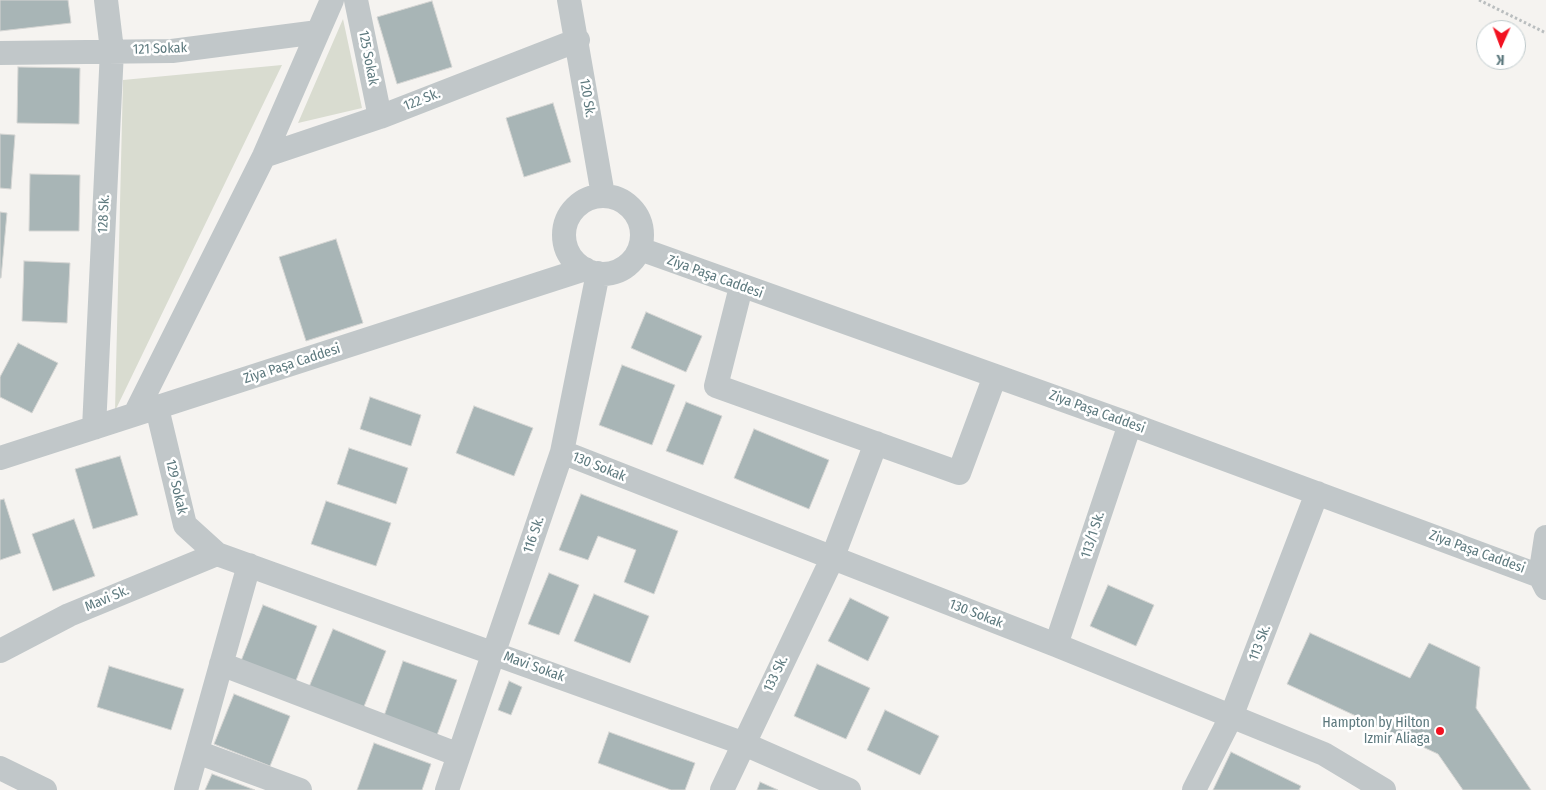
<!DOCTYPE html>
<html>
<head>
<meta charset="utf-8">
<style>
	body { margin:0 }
	#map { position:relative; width:1546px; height:790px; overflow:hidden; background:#f5f3f0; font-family:"Fira Sans Condensed",sans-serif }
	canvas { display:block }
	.north { position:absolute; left:1476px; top:20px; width:50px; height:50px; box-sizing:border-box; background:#fff; border:1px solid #bec9cb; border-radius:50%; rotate:182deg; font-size:14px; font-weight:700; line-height:20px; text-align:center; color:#5d797e }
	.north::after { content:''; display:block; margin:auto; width:18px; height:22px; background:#f21221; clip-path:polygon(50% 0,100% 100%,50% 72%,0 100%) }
</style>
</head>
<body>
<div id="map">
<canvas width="1546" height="790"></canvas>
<div class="north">K</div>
</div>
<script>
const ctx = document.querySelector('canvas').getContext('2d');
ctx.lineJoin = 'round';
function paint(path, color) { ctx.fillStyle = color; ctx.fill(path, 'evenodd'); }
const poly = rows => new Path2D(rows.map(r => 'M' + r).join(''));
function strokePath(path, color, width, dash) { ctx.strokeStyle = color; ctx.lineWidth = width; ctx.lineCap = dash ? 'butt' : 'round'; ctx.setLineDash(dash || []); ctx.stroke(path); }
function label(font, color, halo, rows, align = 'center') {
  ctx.font = font + ' "Fira Sans Condensed",sans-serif'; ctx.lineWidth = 5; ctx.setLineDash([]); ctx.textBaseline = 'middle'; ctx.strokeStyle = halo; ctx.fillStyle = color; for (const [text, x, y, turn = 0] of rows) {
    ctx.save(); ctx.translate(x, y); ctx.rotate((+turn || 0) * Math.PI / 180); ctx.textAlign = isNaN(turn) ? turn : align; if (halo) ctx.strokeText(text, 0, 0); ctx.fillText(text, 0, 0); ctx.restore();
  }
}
const green = poly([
	[343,19,362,108,298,123],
	[282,65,115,411,123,80]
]);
const building = poly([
	[0,0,68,0,71,23,0,31,0,0],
	[432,1,452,67,397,84,377,17,432,1],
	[18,67,80,68,79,124,17,123,18,67],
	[553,103,571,162,524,177,506,118,553,103],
	[0,134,15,135,11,189,0,188,0,134],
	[30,174,80,175,79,231,29,231,30,174],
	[0,212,7,213,1,278,0,278,0,212],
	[336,239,363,323,306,341,279,257,336,239],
	[24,261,70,263,67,323,22,321,24,261],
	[646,312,702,336,686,372,631,348,646,312],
	[18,343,58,363,32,413,0,397,0,377,18,343],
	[622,365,675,385,652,445,599,425,622,365],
	[370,397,421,415,411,446,360,429,370,397],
	[686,402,722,416,703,465,666,451,686,402],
	[474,406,533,428,514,476,456,453,474,406],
	[754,429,829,460,809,509,734,478,754,429],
	[349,448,408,468,396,504,337,484,349,448],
	[120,456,138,515,93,529,75,469,120,456],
	[581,494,678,531,654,594,624,582,636,550,598,536,588,560,559,550,581,494],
	[4,499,21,553,0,560,0,500,4,499],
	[326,501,391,523,376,566,311,544,326,501],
	[74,519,95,576,53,591,32,534,74,519],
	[549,573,579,585,559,635,528,624,549,573],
	[1108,585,1154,605,1136,646,1090,626,1108,585],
	[594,594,649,616,630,663,574,641,594,594],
	[850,598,889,617,868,661,828,641,850,598],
	[263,605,317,626,295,683,241,661,263,605],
	[333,629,386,651,363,709,309,687,333,629],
	[1310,633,1410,678,1429,643,1480,667,1476,708,1531,790,1463,790,1438,754,1287,684,1310,633],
	[403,661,457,680,437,735,384,716,403,661],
	[817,664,870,688,846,739,794,716,817,664],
	[109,666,184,689,171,730,97,707,109,666],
	[509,681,522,687,511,715,498,710,509,681],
	[234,694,290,716,270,766,214,744,234,694],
	[885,710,939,736,920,775,867,750,885,710],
	[609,732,695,763,685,790,671,790,598,763,609,732],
	[374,743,431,764,422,790,357,790,374,743],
	[1231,752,1301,786,1299,790,1213,790,1231,752],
	[212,774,255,790,205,790,212,774],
	[760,782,778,790,757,790,760,782]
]);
const path = poly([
	[1479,0,1546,33]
]);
const street = poly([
	[356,0,380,117],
	[569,0,603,195],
	[0,53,172,51,318,32],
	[264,156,380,117,578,40],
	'564 235a39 39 0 1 1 78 0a39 39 0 1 1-78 0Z',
	[640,249,1130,424,1540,576,1546,588],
	[741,287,716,386,959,473,995,376],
	[157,408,185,525,217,554,742,743,849,790],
	[135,414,264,156,332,0],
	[94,428,112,50,106,0],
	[562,452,1056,645,1324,754,1384,790],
	[0,458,585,269],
	[1540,576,1546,537],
	[1056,645,1130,424],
	[0,651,69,615,217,554],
	[221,664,459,755],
	[197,752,300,790],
	[0,768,45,790],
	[186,790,249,565],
	[447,790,562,452,598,273],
	[722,790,832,559,876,443],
	[1194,790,1231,717,1317,493]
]);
const markers = [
	[1440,731,5,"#f21221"]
];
const streetNames = [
	["121 Sokak",160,49,-2],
	["125 Sokak",368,58,79],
	["120 Sk.",587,98,81],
	["122 Sk.",422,100,-21],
	["128 Sk.",104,214,-87],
	["Ziya Paşa Caddesi",715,277,20],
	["Ziya Paşa Caddesi",292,364,-18],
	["Ziya Paşa Caddesi",1097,412,20],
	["130 Sokak",599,467,22],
	["129 Sokak",176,487,77],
	["116 Sk.",534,535,-71],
	["113/1 Sk.",1093,535,-72],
	["Ziya Paşa Caddesi",1477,552,20],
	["Mavi Sk.",107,599,-23],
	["130 Sokak",976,614,21],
	["113 Sk.",1260,643,-69],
	["Mavi Sokak",534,667,20],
	["133 Sk.",776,674,-64]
];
const poiNames = [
	["Hampton by Hilton",1430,723],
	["Izmir Aliaga",1430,739]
];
paint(green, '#d9dcd0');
paint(building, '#a8b5b6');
strokePath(building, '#d5d5d3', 1);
strokePath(path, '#babebf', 3, [2.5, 2.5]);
strokePath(street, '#c1c7c9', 24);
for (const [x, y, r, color] of markers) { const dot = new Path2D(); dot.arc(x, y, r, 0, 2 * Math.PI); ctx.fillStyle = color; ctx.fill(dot); strokePath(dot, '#fff', 2); }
label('14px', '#5d797e', '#fff', streetNames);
label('14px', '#5d797e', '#fff', poiNames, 'right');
</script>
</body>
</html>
